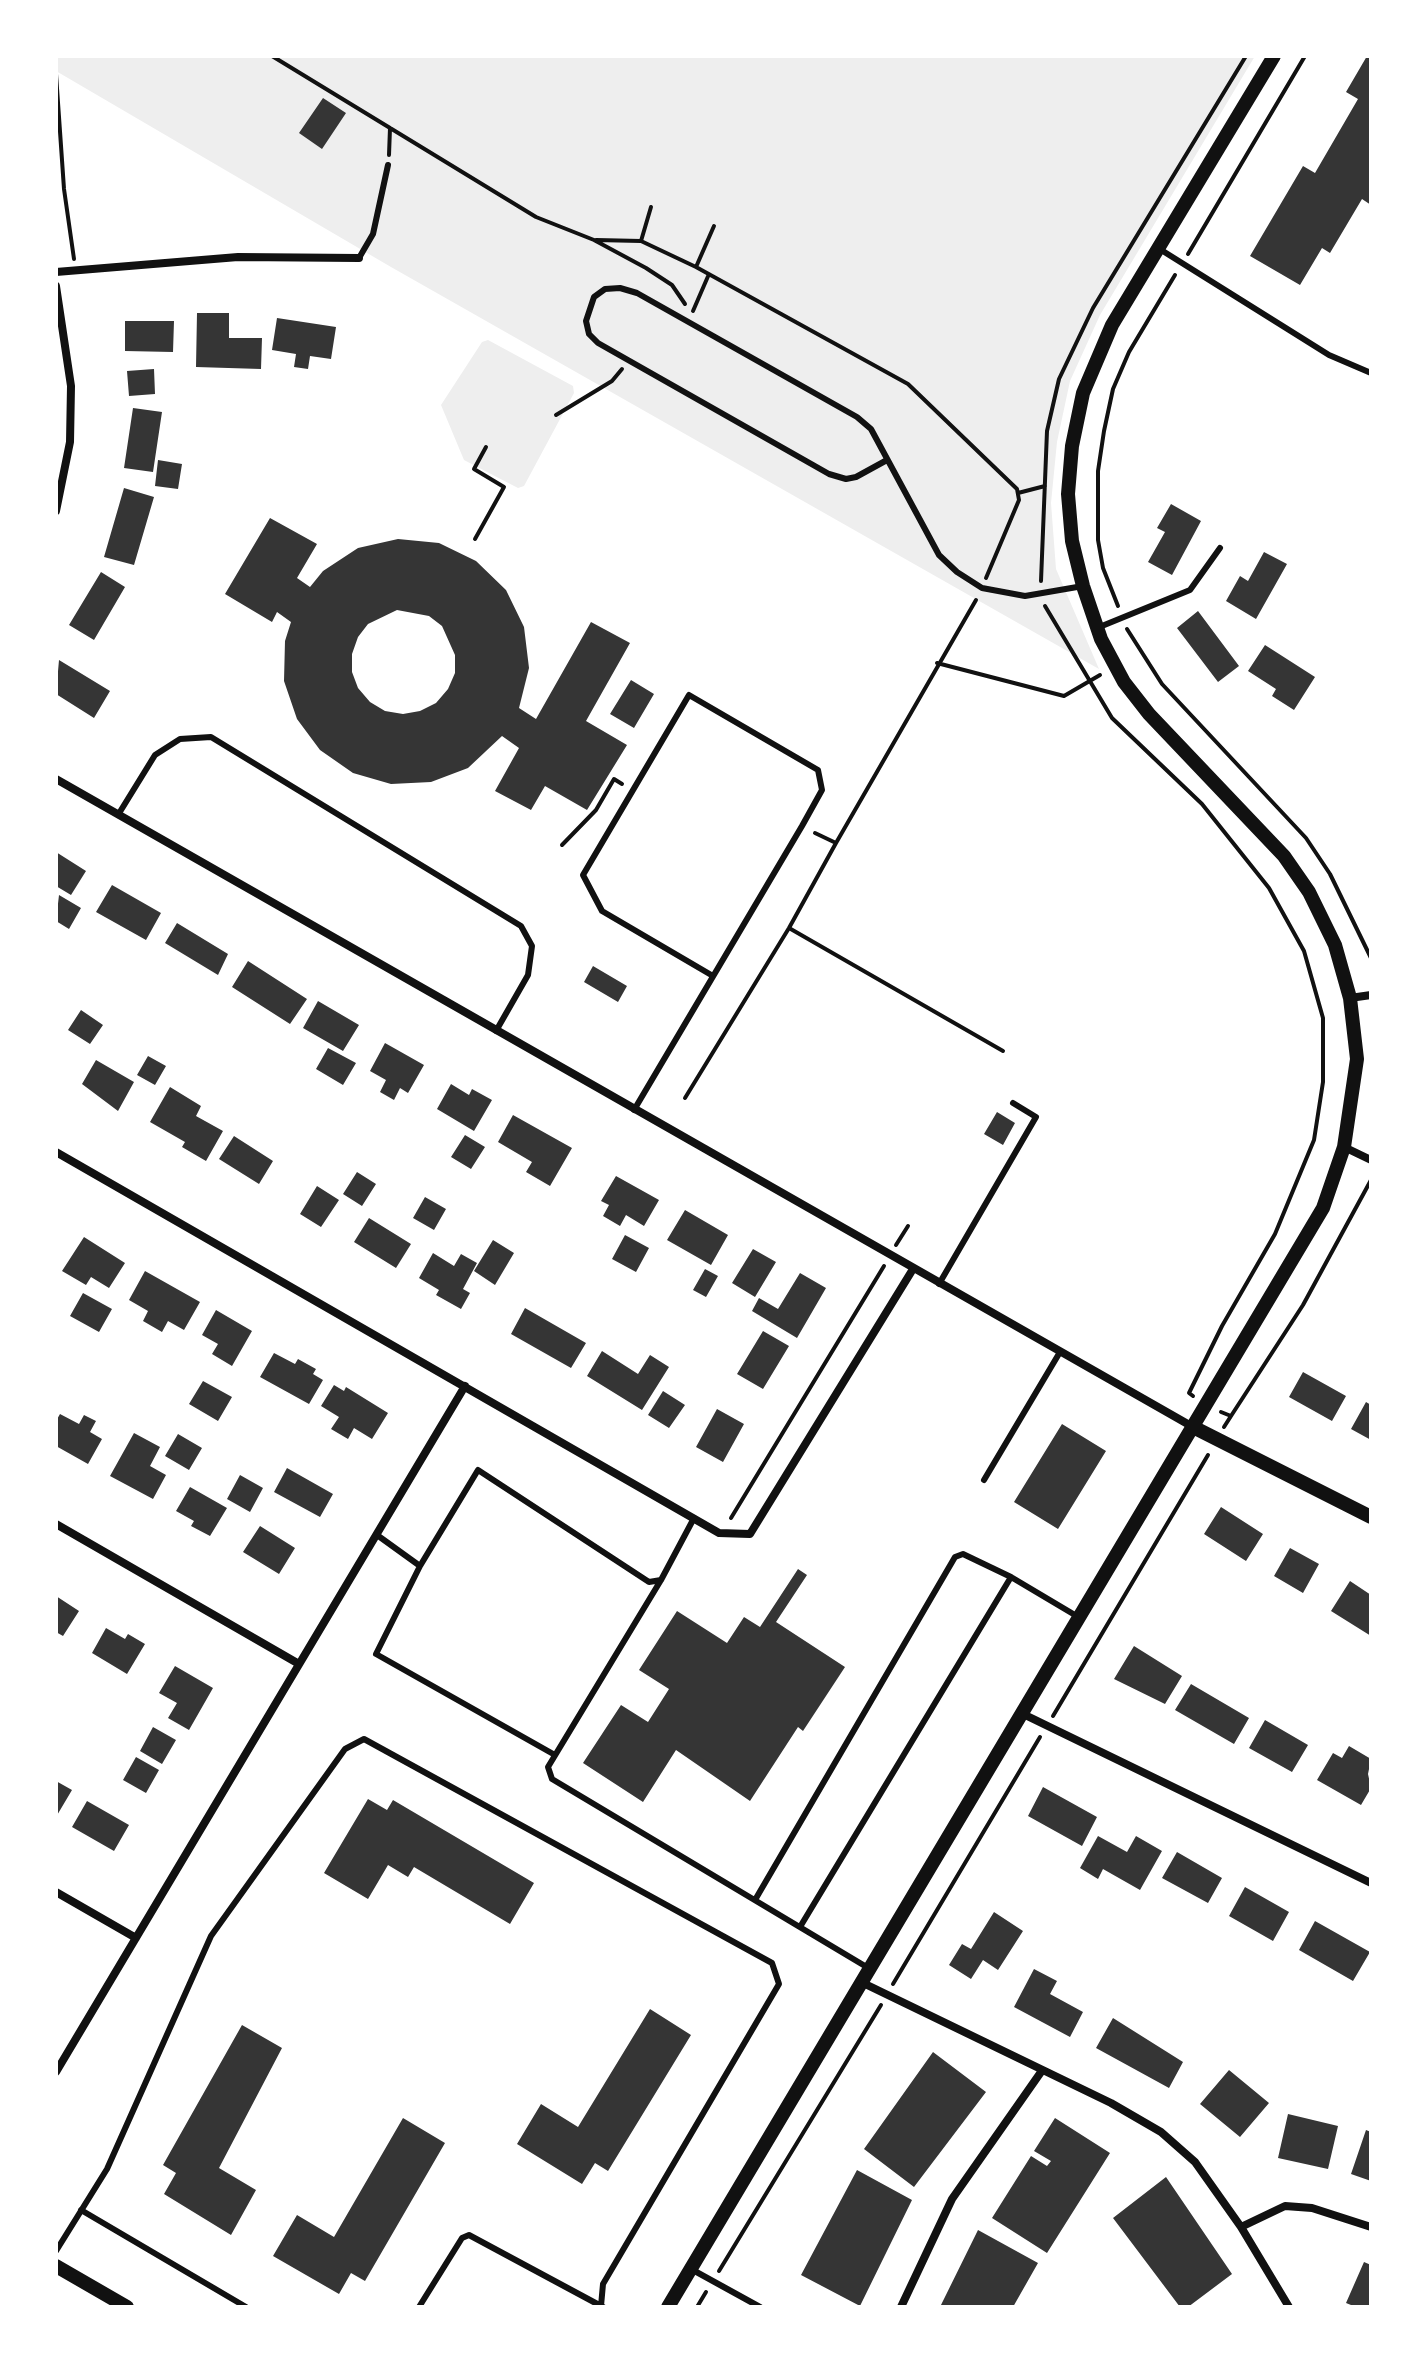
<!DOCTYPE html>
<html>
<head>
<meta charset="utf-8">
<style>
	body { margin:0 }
	#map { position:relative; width:1427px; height:2363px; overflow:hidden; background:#fff; font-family:"Alegreya Sans",sans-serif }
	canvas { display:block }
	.frame { position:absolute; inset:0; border:58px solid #fff; pointer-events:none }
</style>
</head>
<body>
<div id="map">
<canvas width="1427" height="2363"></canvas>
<div class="frame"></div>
</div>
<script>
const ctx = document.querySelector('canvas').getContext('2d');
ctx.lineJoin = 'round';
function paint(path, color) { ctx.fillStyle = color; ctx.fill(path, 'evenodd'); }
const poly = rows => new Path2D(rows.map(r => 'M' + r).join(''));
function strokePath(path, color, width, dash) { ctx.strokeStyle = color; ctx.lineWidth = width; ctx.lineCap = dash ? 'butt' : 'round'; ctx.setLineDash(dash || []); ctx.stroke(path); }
const green = poly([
	[56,56,1255,56,1100,315,1070,381,1057,442,1051,503,1056,569,1099,669,391,267,56,71],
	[488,340,573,386,574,393,524,486,518,488,464,460,441,405,482,342]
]);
const building = poly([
	[1367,56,1371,56,1371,205,1362,199,1330,253,1322,248,1300,285,1250,256,1303,166,1315,173,1358,99,1346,92],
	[323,98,346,113,322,149,299,133],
	[197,313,229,313,229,338,262,338,261,369,196,367],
	[277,318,336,327,331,359,310,356,308,369,294,367,296,354,272,350],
	[125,321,174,321,173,352,125,351],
	[154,369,155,394,129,396,127,371],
	[133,408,162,412,153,472,124,468],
	[158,460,182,464,178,489,155,486],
	[124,488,154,497,134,565,104,557],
	[1171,504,1201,521,1172,575,1148,562,1165,532,1157,528],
	[270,518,317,544,297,578,310,587,323,571,358,548,398,539,439,543,476,561,506,590,524,627,529,668,519,708,536,719,591,622,630,643,586,721,627,745,587,810,545,786,531,810,495,791,519,748,502,736,468,768,431,782,391,784,353,773,320,750,297,719,284,681,285,641,291,622,277,612,272,622,225,594],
	[397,610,429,616,442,626,455,655,455,673,448,689,436,703,420,711,403,714,385,711,370,702,358,688,352,672,352,654,358,637,368,624],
	[1264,552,1287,564,1256,619,1226,601,1240,576,1248,581],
	[101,572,125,587,94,640,69,625],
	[1198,611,1239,666,1218,682,1177,628],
	[1265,645,1315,677,1294,710,1272,696,1276,689,1248,671],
	[59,660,110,691,94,718,56,694],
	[631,680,654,694,634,728,610,714],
	[56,852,86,871,71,895,56,886],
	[112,885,161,913,146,940,96,912],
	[59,895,81,908,69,929,56,921],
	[177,923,228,954,218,975,165,943],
	[248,961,307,999,290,1024,232,987],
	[593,966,627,986,618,1002,584,982],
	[318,1001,359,1025,343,1051,303,1028],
	[81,1010,103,1025,90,1044,68,1030],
	[385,1043,424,1065,408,1093,400,1088,394,1100,380,1092,386,1080,370,1071],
	[328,1048,356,1063,343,1085,316,1069],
	[148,1056,166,1066,155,1085,137,1075],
	[96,1060,134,1082,118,1111,82,1084],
	[451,1084,469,1095,472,1089,492,1100,474,1131,437,1109],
	[170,1087,201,1106,196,1116,223,1131,206,1161,182,1147,185,1142,150,1122],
	[997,1112,1015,1123,1003,1145,984,1134],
	[513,1115,572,1148,550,1186,526,1172,532,1162,498,1142],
	[465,1135,485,1147,471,1169,451,1157],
	[234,1136,273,1161,259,1184,219,1159],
	[357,1172,376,1184,362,1206,343,1194],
	[616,1176,659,1200,644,1226,626,1215,620,1226,603,1216,609,1205,601,1201],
	[317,1186,339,1200,321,1227,300,1214],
	[425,1197,446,1209,434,1230,413,1218],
	[685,1210,728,1235,711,1265,667,1240],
	[369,1218,411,1244,396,1268,354,1242],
	[625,1235,649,1248,636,1272,612,1259],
	[84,1237,125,1263,109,1288,91,1277,86,1285,62,1271],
	[493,1240,514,1253,495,1285,474,1271],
	[753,1249,776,1262,755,1297,732,1283],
	[433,1253,454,1266,461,1254,477,1263,463,1289,470,1293,461,1309,436,1295,439,1290,419,1278],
	[705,1269,718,1276,706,1297,693,1290],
	[145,1271,200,1302,184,1330,168,1321,162,1332,143,1321,148,1311,129,1300],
	[800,1273,826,1288,797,1338,752,1311,759,1298,778,1309],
	[83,1293,112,1309,99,1332,70,1316],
	[525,1308,586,1343,571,1368,511,1334],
	[216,1310,252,1331,232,1366,212,1354,218,1344,202,1335],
	[763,1331,789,1346,763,1389,737,1374],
	[602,1351,638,1374,650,1355,669,1367,642,1410,587,1376],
	[274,1353,295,1364,298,1359,316,1369,313,1374,323,1380,309,1404,260,1377],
	[1303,1372,1346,1396,1332,1421,1289,1397],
	[203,1381,232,1397,218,1421,189,1404],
	[334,1385,344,1391,346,1387,388,1413,372,1439,354,1428,348,1439,331,1429,339,1417,321,1406],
	[663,1391,685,1405,669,1428,648,1415],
	[1366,1402,1371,1405,1371,1440,1351,1429],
	[717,1409,744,1424,723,1462,696,1447],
	[60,1414,79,1424,84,1415,96,1421,90,1432,102,1439,88,1464,56,1446,56,1421],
	[1062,1424,1106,1451,1058,1529,1014,1502],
	[134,1433,160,1447,150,1466,166,1475,153,1499,110,1476],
	[178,1434,202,1448,189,1470,165,1456],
	[287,1468,333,1494,320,1517,274,1492],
	[240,1475,263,1488,250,1512,227,1499],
	[190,1487,227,1508,210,1536,191,1526,194,1521,176,1511],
	[1221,1507,1263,1534,1246,1561,1204,1534],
	[260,1526,295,1548,279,1574,243,1552],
	[1290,1548,1319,1564,1303,1593,1274,1576],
	[798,1569,807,1575,776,1622,845,1667,803,1731,798,1727,750,1801,676,1750,643,1802,583,1763,621,1705,648,1722,669,1689,639,1670,677,1611,727,1643,744,1617,760,1627],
	[1350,1581,1371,1595,1371,1636,1331,1611],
	[56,1596,79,1611,63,1636,56,1632],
	[106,1628,125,1639,128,1634,145,1644,127,1674,92,1653],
	[1134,1646,1182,1676,1165,1704,1114,1679],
	[175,1666,213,1688,189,1730,168,1718,177,1703,159,1693],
	[1191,1684,1249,1718,1234,1744,1175,1710],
	[1265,1720,1308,1745,1292,1772,1249,1748],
	[153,1727,176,1740,162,1764,140,1751],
	[1349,1746,1371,1759,1368,1774,1371,1788,1361,1805,1317,1780,1333,1753,1342,1758],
	[136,1757,159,1770,146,1793,123,1780],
	[56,1781,72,1790,56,1817],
	[1043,1787,1097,1817,1082,1846,1028,1816],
	[368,1799,387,1810,393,1800,534,1883,510,1924,414,1867,408,1877,388,1865,368,1899,324,1873],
	[87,1801,129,1825,114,1851,72,1827],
	[1098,1836,1127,1852,1136,1836,1162,1851,1140,1890,1103,1869,1098,1879,1080,1868],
	[1177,1852,1222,1878,1208,1903,1162,1878],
	[1245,1887,1289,1912,1273,1941,1229,1916],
	[994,1912,1023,1931,998,1970,983,1960,971,1979,949,1965,962,1944,971,1949],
	[1315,1921,1370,1952,1353,1981,1299,1950],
	[1034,1969,1057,1981,1050,1994,1083,2012,1070,2037,1014,2007],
	[650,2009,691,2035,608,2171,595,2163,582,2184,517,2144,541,2104,578,2127],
	[1113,2018,1183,2062,1169,2088,1096,2048],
	[242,2025,282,2048,219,2168,256,2190,231,2235,164,2194,176,2173,163,2165],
	[933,2052,986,2092,914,2187,864,2149],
	[1229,2070,1269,2103,1240,2137,1200,2104],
	[1288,2114,1338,2126,1328,2169,1278,2158],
	[403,2118,445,2143,365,2281,351,2273,339,2294,273,2256,297,2215,334,2237],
	[1055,2118,1110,2153,1047,2253,992,2218,1031,2156,1047,2166,1051,2161,1034,2151],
	[1366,2130,1371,2132,1371,2181,1351,2174],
	[857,2170,912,2200,860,2306,801,2275],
	[1166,2177,1232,2274,1188,2307,1180,2307,1113,2218],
	[978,2230,1038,2263,1013,2307,940,2307],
	[1364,2262,1371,2265,1371,2307,1356,2307,1346,2303]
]);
const path = poly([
	[272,56,536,217,594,240,646,268,672,285,685,304],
	[56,74,64,189,74,259],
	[389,155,390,128],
	[596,240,641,241,651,207],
	[641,241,696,267,714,226],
	[1188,254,1305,56],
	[696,267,908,384,1017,489,1019,500,986,578],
	[693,311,709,274],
	[556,415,612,381,622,369],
	[1018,493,1045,486],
	[475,539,504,487,474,469,486,447],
	[1041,581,1047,431,1059,379,1093,308,1246,56],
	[1045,606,1112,718,1202,804,1269,888,1304,951,1323,1018,1323,1082,1314,1140,1275,1234,1222,1326,1189,1393,1193,1396],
	[1118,606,1103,568,1098,540,1098,471,1104,431,1113,389,1129,352,1175,275],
	[1127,629,1162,684,1306,838,1330,874,1371,958],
	[937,663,1064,696,1100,675],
	[815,833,836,843,976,600],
	[562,845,596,810,614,779,622,784],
	[789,928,1003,1051],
	[685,1098,789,928,836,843],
	[896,1245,908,1226],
	[1221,1412,1231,1416,1224,1427],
	[1231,1416,1303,1305,1371,1180],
	[731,1518,884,1266],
	[1053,1716,1208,1455],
	[893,1984,1040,1737],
	[719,2271,881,2005],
	[697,2307,706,2292]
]);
const service = poly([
	[1158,248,1329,355,1371,373],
	[359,258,373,234,388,165],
	[887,460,856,477,846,479,829,474,598,343,589,334,586,321,594,297,605,289,620,288,637,293,857,417,871,429,939,555,957,572,982,588,1025,596,1083,586],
	[1097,628,1190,590,1220,548],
	[118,815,155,755,180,739,211,737,521,926,532,946,528,975,496,1031],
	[634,1110,802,826,822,790,818,770,689,695,583,875,602,911,713,976],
	[939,1284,1036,1117,1013,1103],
	[984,1480,1060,1352],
	[694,1518,661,1580,548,1767,552,1779,870,1969],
	[377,1535,420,1566],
	[555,1755,376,1654,420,1566,478,1470,649,1582,661,1580],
	[755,1900,955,1557,963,1554,1011,1577],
	[800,1927,1011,1577,1080,1618],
	[81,2210,246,2307],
	[56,2251,107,2169,211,1936,345,1749,364,1739,772,1963,779,1984,603,2284,601,2306],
	[691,2269,760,2307],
	[419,2307,462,2238,469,2235,603,2307]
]);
const minor = poly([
	[56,272,238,257,359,258],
	[56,286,71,386,70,442,56,511],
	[56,779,1193,1427],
	[1350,998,1371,995],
	[1344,1147,1371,1160],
	[56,1152,719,1533,750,1534,913,1269],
	[56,1524,299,1664],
	[1023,1714,1371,1883],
	[56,1892,136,1938],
	[863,1983,1111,2103,1161,2132,1195,2162,1241,2227,1289,2307],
	[56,2072,465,1386],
	[1241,2227,1285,2206,1312,2208,1371,2227],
	[901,2307,952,2199,1041,2072]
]);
const tertiary = poly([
	[1193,1427,1371,1517],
	[56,2266,127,2307],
	[668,2307,1323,1208,1344,1147,1357,1059,1350,998,1335,945,1309,892,1284,856,1149,714,1124,682,1101,639,1083,586,1072,541,1068,494,1072,446,1083,393,1112,325,1274,56]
]);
paint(green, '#eee');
paint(building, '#353535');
strokePath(path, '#111', 4);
strokePath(service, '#111', 6);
strokePath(minor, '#111', 8);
strokePath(tertiary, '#111', 14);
</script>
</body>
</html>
